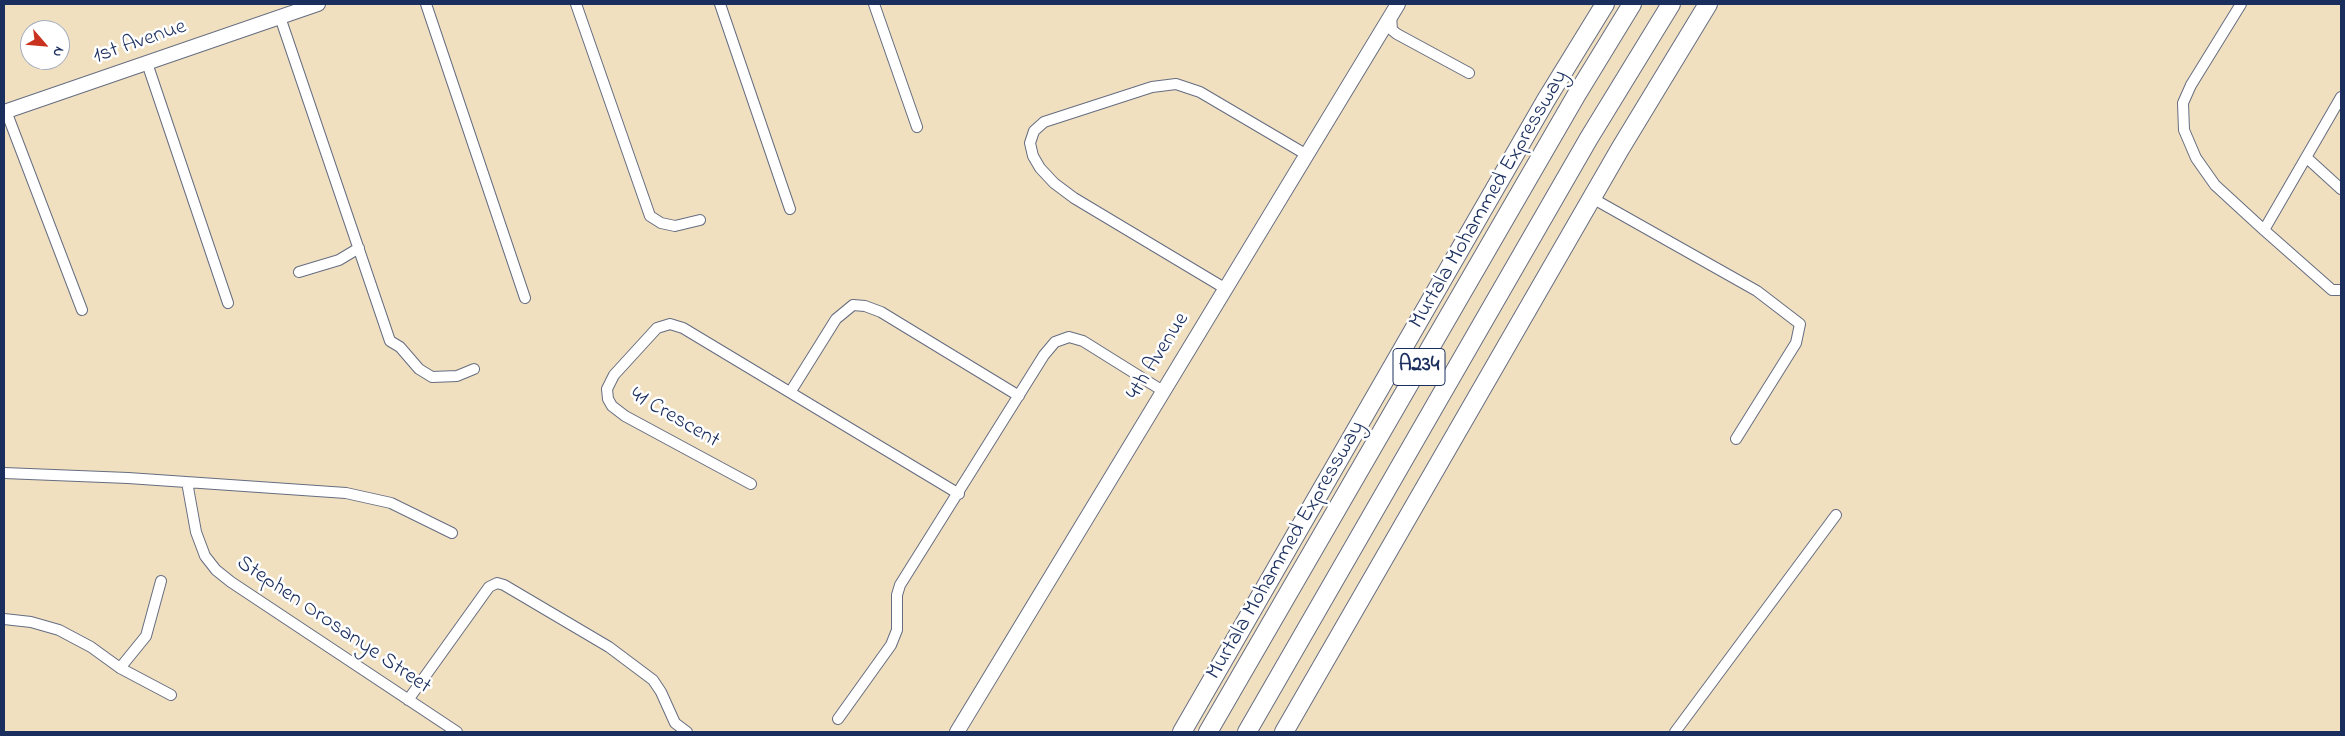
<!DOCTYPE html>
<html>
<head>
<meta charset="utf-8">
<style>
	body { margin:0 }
	#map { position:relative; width:2345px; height:736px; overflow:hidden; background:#f0e0c0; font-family:"Indie Flower",sans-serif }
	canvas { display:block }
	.frame { position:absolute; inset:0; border:5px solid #1b2f5e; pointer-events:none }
	.north { position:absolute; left:20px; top:20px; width:50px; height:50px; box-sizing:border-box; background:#fff; border:1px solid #a4acbf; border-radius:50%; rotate:117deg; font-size:14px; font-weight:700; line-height:20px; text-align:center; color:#1b2f5e }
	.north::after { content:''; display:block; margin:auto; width:18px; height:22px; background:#c8321e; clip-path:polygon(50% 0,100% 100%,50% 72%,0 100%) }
</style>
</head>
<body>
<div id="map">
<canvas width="2345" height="736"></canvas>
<div class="frame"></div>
<div class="north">N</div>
</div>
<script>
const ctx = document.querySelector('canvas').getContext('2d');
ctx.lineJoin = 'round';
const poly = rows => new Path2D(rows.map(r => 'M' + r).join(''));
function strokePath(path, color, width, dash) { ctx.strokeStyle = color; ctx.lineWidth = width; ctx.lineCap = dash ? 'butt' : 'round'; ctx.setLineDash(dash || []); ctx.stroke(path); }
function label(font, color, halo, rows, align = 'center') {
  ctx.font = font + ' "Indie Flower",sans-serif'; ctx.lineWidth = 5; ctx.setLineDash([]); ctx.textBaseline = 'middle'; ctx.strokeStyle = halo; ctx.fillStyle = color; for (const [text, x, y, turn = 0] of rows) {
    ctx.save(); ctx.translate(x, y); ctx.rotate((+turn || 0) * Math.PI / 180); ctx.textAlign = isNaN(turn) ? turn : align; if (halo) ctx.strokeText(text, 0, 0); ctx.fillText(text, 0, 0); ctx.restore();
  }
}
const street = poly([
	[426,4,525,298],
	[576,4,650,216,661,223,675,226,700,220],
	[720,4,790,209],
	[874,4,917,127],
	[2241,4,2191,85,2183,103,2184,130,2196,158,2215,185,2264,230],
	[1391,16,1392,30,1397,34,1469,73],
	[280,17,390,341,400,347,419,369,432,377,457,376,474,369],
	[147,63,228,303],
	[2341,97,2264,230,2332,290,2341,290],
	[6,111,82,310],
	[2307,158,2341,189],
	[1592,198,1757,291,1800,324,1796,343,1736,439],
	[299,272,339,260,359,248],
	[1226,289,1074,198,1054,183,1040,168,1033,156,1030,143,1034,131,1044,122,1152,87,1176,84,1200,92,1307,155],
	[791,391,836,319,853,305,865,306,881,312,1019,396],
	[4,473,128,478,346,493,391,503,452,533],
	[187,482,196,532,205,556,216,570,231,582,457,732],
	[751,484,625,416,612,406,608,399,607,389,614,375,657,328,670,324,683,328,959,494],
	[4,619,31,622,59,630,91,647,120,668,171,695],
	[120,668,146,636,161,581],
	[408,700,489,587,497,583,504,585,609,647,653,680,661,692,675,723,687,732],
	[838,719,891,645,897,630,897,595,900,585,1044,355,1055,342,1069,337,1083,341,1163,391],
	[1675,732,1836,515]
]);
const secondary = poly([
	[4,112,318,4],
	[957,732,1398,4]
]);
const highway = poly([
	[1182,732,1546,100,1605,4],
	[1208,732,1577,94,1632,4],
	[1247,732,1589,138,1671,4],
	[1284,732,1620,149,1708,4]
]);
const shields = [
	[1419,367,52]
];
const shieldNames = [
	["A234",1419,367]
];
const streetNames = [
	["1st Avenue",140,43,-19],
	["Murtala Mohammed Expressway",1490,200,-60],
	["4th Avenue",1159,357,-58],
	["41 Crescent",674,419,30],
	["Murtala Mohammed Expressway",1287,551,-60],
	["Stephen Orosanye Street",333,626,34]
];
strokePath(street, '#666d80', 12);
strokePath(secondary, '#666d80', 16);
strokePath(highway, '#666d80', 20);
strokePath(street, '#fff', 10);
strokePath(secondary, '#fff', 14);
strokePath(highway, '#fff', 18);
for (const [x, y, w] of shields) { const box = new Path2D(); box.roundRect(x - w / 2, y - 18.5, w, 37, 4); ctx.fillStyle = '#fff'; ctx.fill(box); strokePath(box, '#1b2f5e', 1); }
label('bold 21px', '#1b2f5e', null, shieldNames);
label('22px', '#1b2f5e', '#fff', streetNames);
</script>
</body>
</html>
